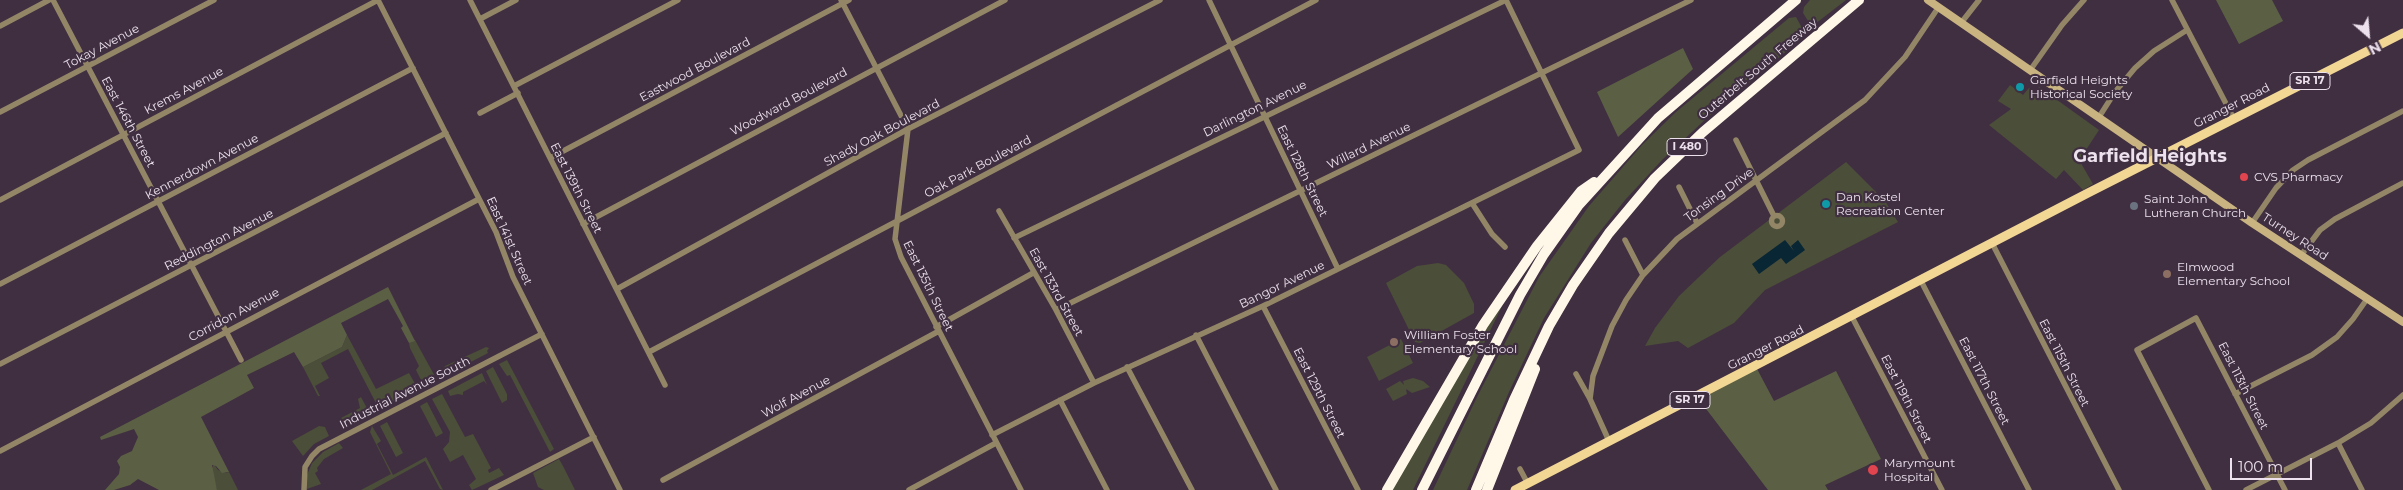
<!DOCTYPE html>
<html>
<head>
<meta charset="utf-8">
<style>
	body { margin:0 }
	#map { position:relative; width:2403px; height:490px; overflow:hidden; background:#402f41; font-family:Montserrat,sans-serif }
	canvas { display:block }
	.north { position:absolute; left:2343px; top:10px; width:50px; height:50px; -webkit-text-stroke:4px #402f41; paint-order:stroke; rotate:153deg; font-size:14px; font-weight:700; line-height:20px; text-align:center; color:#ece1ed }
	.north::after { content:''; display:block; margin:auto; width:18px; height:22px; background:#ece1ed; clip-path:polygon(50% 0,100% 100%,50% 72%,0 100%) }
	.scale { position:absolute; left:2230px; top:458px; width:82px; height:22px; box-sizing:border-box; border:2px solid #ece1ed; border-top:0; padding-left:6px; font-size:15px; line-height:18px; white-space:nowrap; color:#ece1ed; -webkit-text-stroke:4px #402f41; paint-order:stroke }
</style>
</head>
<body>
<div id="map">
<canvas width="2403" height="490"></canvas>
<div class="north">N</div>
<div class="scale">100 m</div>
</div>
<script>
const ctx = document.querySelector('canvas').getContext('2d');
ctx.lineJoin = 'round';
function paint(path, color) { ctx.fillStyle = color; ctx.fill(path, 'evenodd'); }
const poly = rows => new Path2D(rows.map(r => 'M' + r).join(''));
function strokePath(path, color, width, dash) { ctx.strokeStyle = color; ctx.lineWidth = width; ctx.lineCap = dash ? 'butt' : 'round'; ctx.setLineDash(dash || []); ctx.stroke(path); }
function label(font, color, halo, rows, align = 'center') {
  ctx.font = font + ' Montserrat,sans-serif'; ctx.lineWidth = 4.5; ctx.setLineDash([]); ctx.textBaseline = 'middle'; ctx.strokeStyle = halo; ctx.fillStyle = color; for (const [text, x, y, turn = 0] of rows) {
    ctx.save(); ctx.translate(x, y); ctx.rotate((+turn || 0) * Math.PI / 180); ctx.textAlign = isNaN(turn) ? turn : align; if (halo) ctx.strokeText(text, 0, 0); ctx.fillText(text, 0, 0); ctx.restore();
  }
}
const green = poly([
	[1810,0,1846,0,1815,24,1810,24,1803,13,1804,7],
	[1796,17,1802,28,1800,40,1708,117,1663,159,1625,200,1591,243,1544,318,1509,392,1467,490,1433,490,1477,397,1539,277,1589,206,1642,145,1676,112,1789,18],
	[2010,85,2023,95,2029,88,2035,92,2039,87,2099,130,2082,156,2082,165,2093,184,2083,190,2064,170,2056,179,1989,125,2011,109,1998,101],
	[1846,162,1885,201,1898,222,1765,290,1734,323,1688,348,1678,341,1645,346,1655,328,1679,296,1720,257],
	[1438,263,1446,265,1464,283,1474,304,1474,313,1420,343,1415,342,1386,283,1417,266],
	[1504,302,1413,490,1392,490,1462,365],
	[347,335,376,389,409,373,418,389,379,409,348,349,321,363,329,378,315,386,320,396,318,396,303,367,342,347],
	[1401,339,1413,363,1379,381,1367,357],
	[415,340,437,380,424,386,416,370,419,366,410,348,409,343],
	[486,347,489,348,487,351,488,353,446,375,442,372,445,366],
	[507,360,554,449,550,452,510,375,507,376,499,364],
	[493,367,507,394,507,400,502,403,486,371],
	[482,373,487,385,484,381,463,392,463,395,458,394,450,396,448,391],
	[1413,378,1423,381,1430,387,1412,393,1406,389,1407,394,1393,401,1386,389,1400,381,1404,385,1403,381],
	[442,394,465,437,473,434,491,468,488,470,489,473,499,468,504,475,472,490,469,485,476,479,463,455,450,462,443,449,449,442,450,432,432,399],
	[361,397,370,414,345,427,341,418,360,408,358,399],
	[427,402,443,433,436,437,420,406],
	[387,422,403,453,396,457,380,426],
	[319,426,325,427,329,436,314,444,303,456,292,441],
	[372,426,381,441,377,444,393,475,426,457,443,490,440,489,425,461,372,490,361,490,391,474,370,432],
	[339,443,343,448,324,459,317,468,318,471,315,473,321,484,307,489,307,475,312,463,323,452],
	[559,459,563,466,575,490,544,490,538,487,533,473],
	[214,464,218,470,226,473,229,472,238,490,217,490,211,470]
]);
const forest = poly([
	[2216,0,2272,0,2283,21,2239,44],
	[1683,48,1693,69,1618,137,1597,92],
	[388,287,415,341,409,343,401,328,403,326,388,299,341,323,347,335,342,347,303,367,294,352,247,375,254,388,201,417,229,472,222,473,216,466,212,465,217,490,159,490,138,479,130,485,114,490,105,490,119,474,120,467,117,461,121,456,132,451,138,437,134,429,101,440,100,437],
	[1756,367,1774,401,1836,371,1881,459,1825,485,1828,490,1768,490,1697,397]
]);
const water = poly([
	[1785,240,1794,251,1791,246,1798,240,1805,250,1786,264,1781,258,1759,274,1752,264]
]);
const minor = poly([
	[53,0,241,360],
	[378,0,496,232,513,277,620,490],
	[470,0,665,385],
	[841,0,908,129,895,239,901,257,1021,490],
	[1209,0,1338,269],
	[2172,0,2234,119],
	[480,19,516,0],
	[1961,23,1979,0],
	[0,26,49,0],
	[2031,69,2062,25,2084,0],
	[514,86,678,0],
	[0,112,214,0],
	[480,113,518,93],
	[2099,117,2115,92,2135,68,2154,51,2187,30],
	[1736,140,1774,216],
	[550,158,849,0],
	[1679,187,1697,223],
	[0,200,378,0],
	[1472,203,1492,234,1505,247],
	[999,211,1056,310,1094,383],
	'1771.5 221a5.5 5.5 0 1 1 11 0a5.5 5.5 0 1 1-11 0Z',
	[2252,223,2276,188,2293,170,2308,160,2403,111],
	[583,224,1005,0],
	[1625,240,1643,275],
	[1993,245,2119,490],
	[2302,254,2320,230,2335,219,2403,183],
	[1921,281,2029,490],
	[0,284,413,68],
	[617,289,908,129,1160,0],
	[1263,306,1358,490],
	[1056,310,1691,0],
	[1852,317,1942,490],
	[936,327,1033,273],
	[1196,335,1276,490],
	[649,352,1316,0],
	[0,364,446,133],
	[1127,367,1192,490],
	[1576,374,1590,399],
	[2235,394,2312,355,2337,337,2353,319,2367,299],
	[1060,400,1107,490],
	[992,435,1094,383,1263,306,1579,150,1506,0,1014,238],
	[1609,441,1590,399,1593,376,1612,326,1626,300,1643,275,1677,239,1865,100,1905,57,1938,8],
	[2338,443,2362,490],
	[0,451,479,199],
	[1520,469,1528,484],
	[663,480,939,331],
	[304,490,305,467,312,456,319,449,542,334],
	[491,490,594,437],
	[909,490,996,443],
	[2209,490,2137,350,2196,318,2285,490],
	[2246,490,2338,443,2371,423,2403,395]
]);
const secondary = poly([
	[1928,0,2252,223,2403,322]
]);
const primary = poly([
	[1515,490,2088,193,2403,33]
]);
const motorway = poly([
	[1387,490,1483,325,1537,246,1581,191,1594,182],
	[1422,490,1520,295,1544,254,1578,206,1658,118,1796,0],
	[1476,490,1514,400,1549,326,1573,285,1609,233,1655,178,1703,132,1859,0],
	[1487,490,1535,369]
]);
const markers = [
	[2020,87,5,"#0f9aa8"],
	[2244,177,5,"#e0444e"],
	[1826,204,5,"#0f9aa8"],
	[2134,206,5,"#6b7280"],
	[2167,274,5,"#8d6e63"],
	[1394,342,5,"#8d6e63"],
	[1873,470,6,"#e0444e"]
];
const shields = [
	[2310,81,40],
	[1687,147,40],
	[1690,400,40]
];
const shieldNames = [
	["SR 17",2310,81],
	["I 480",1687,147],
	["SR 17",1690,400]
];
const streetNames = [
	["Tokay Avenue",102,47,-28],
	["Outerbelt South Freeway",1758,69,-40],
	["Eastwood Boulevard",695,70,-28],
	["Krems Avenue",184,91,-28],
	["Woodward Boulevard",789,102,-28],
	["Granger Road",2232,106,-27],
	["Darlington Avenue",1255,109,-26],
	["East 146th Street",128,122,62],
	["Shady Oak Boulevard",882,133,-28],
	["Willard Avenue",1369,146,-26],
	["Kennerdown Avenue",202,167,-28],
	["Oak Park Boulevard",978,167,-28],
	["East 128th Street",1302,171,64],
	["East 139th Street",576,188,63],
	["Tonsing Drive",1719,195,-36],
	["Turney Road",2295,237,33],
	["Reddington Avenue",219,240,-27],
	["East 141st Street",509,241,66],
	["Bangor Avenue",1282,285,-26],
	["East 135th Street",928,286,64],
	["East 133rd Street",1056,292,61],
	["Corridon Avenue",234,315,-28],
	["Granger Road",1766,348,-27],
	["East 115th Street",2064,363,63],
	["East 117th Street",1984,381,63],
	["East 113th Street",2243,386,63],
	["Industrial Avenue South",405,393,-27],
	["East 129th Street",1319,393,63],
	["Wolf Avenue",796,397,-28],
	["East 119th Street",1906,399,63]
];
const poiNames = [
	["Garfield Heights",2030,80],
	["Historical Society",2030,94],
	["CVS Pharmacy",2254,177],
	["Dan Kostel",1836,197],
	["Recreation Center",1836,211],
	["Saint John",2144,199],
	["Lutheran Church",2144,213],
	["Elmwood",2177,267],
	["Elementary School",2177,281],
	["William Foster",1404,335],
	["Elementary School",1404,349],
	["Marymount",1884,463],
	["Hospital",1884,477]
];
const districtNames = [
	["Garfield Heights",2150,157]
];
paint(green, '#4b4e39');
paint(forest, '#5b6044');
paint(water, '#082634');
strokePath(minor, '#938667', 5.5);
strokePath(secondary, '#c8b381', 8);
strokePath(primary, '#f1d694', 9);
strokePath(motorway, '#fff8e9', 10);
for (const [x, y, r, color] of markers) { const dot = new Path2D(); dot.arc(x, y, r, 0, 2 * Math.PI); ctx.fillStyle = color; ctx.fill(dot); strokePath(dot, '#402f41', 2); }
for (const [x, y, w] of shields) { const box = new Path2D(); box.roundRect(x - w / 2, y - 8.5, w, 17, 4); ctx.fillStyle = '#402f41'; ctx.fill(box); strokePath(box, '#ece1ed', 1); }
label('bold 11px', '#ece1ed', null, shieldNames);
label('12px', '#ece1ed', '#402f41', streetNames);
label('12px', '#ece1ed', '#402f41', poiNames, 'left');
label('bold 18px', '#ece1ed', '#402f41', districtNames);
</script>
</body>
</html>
